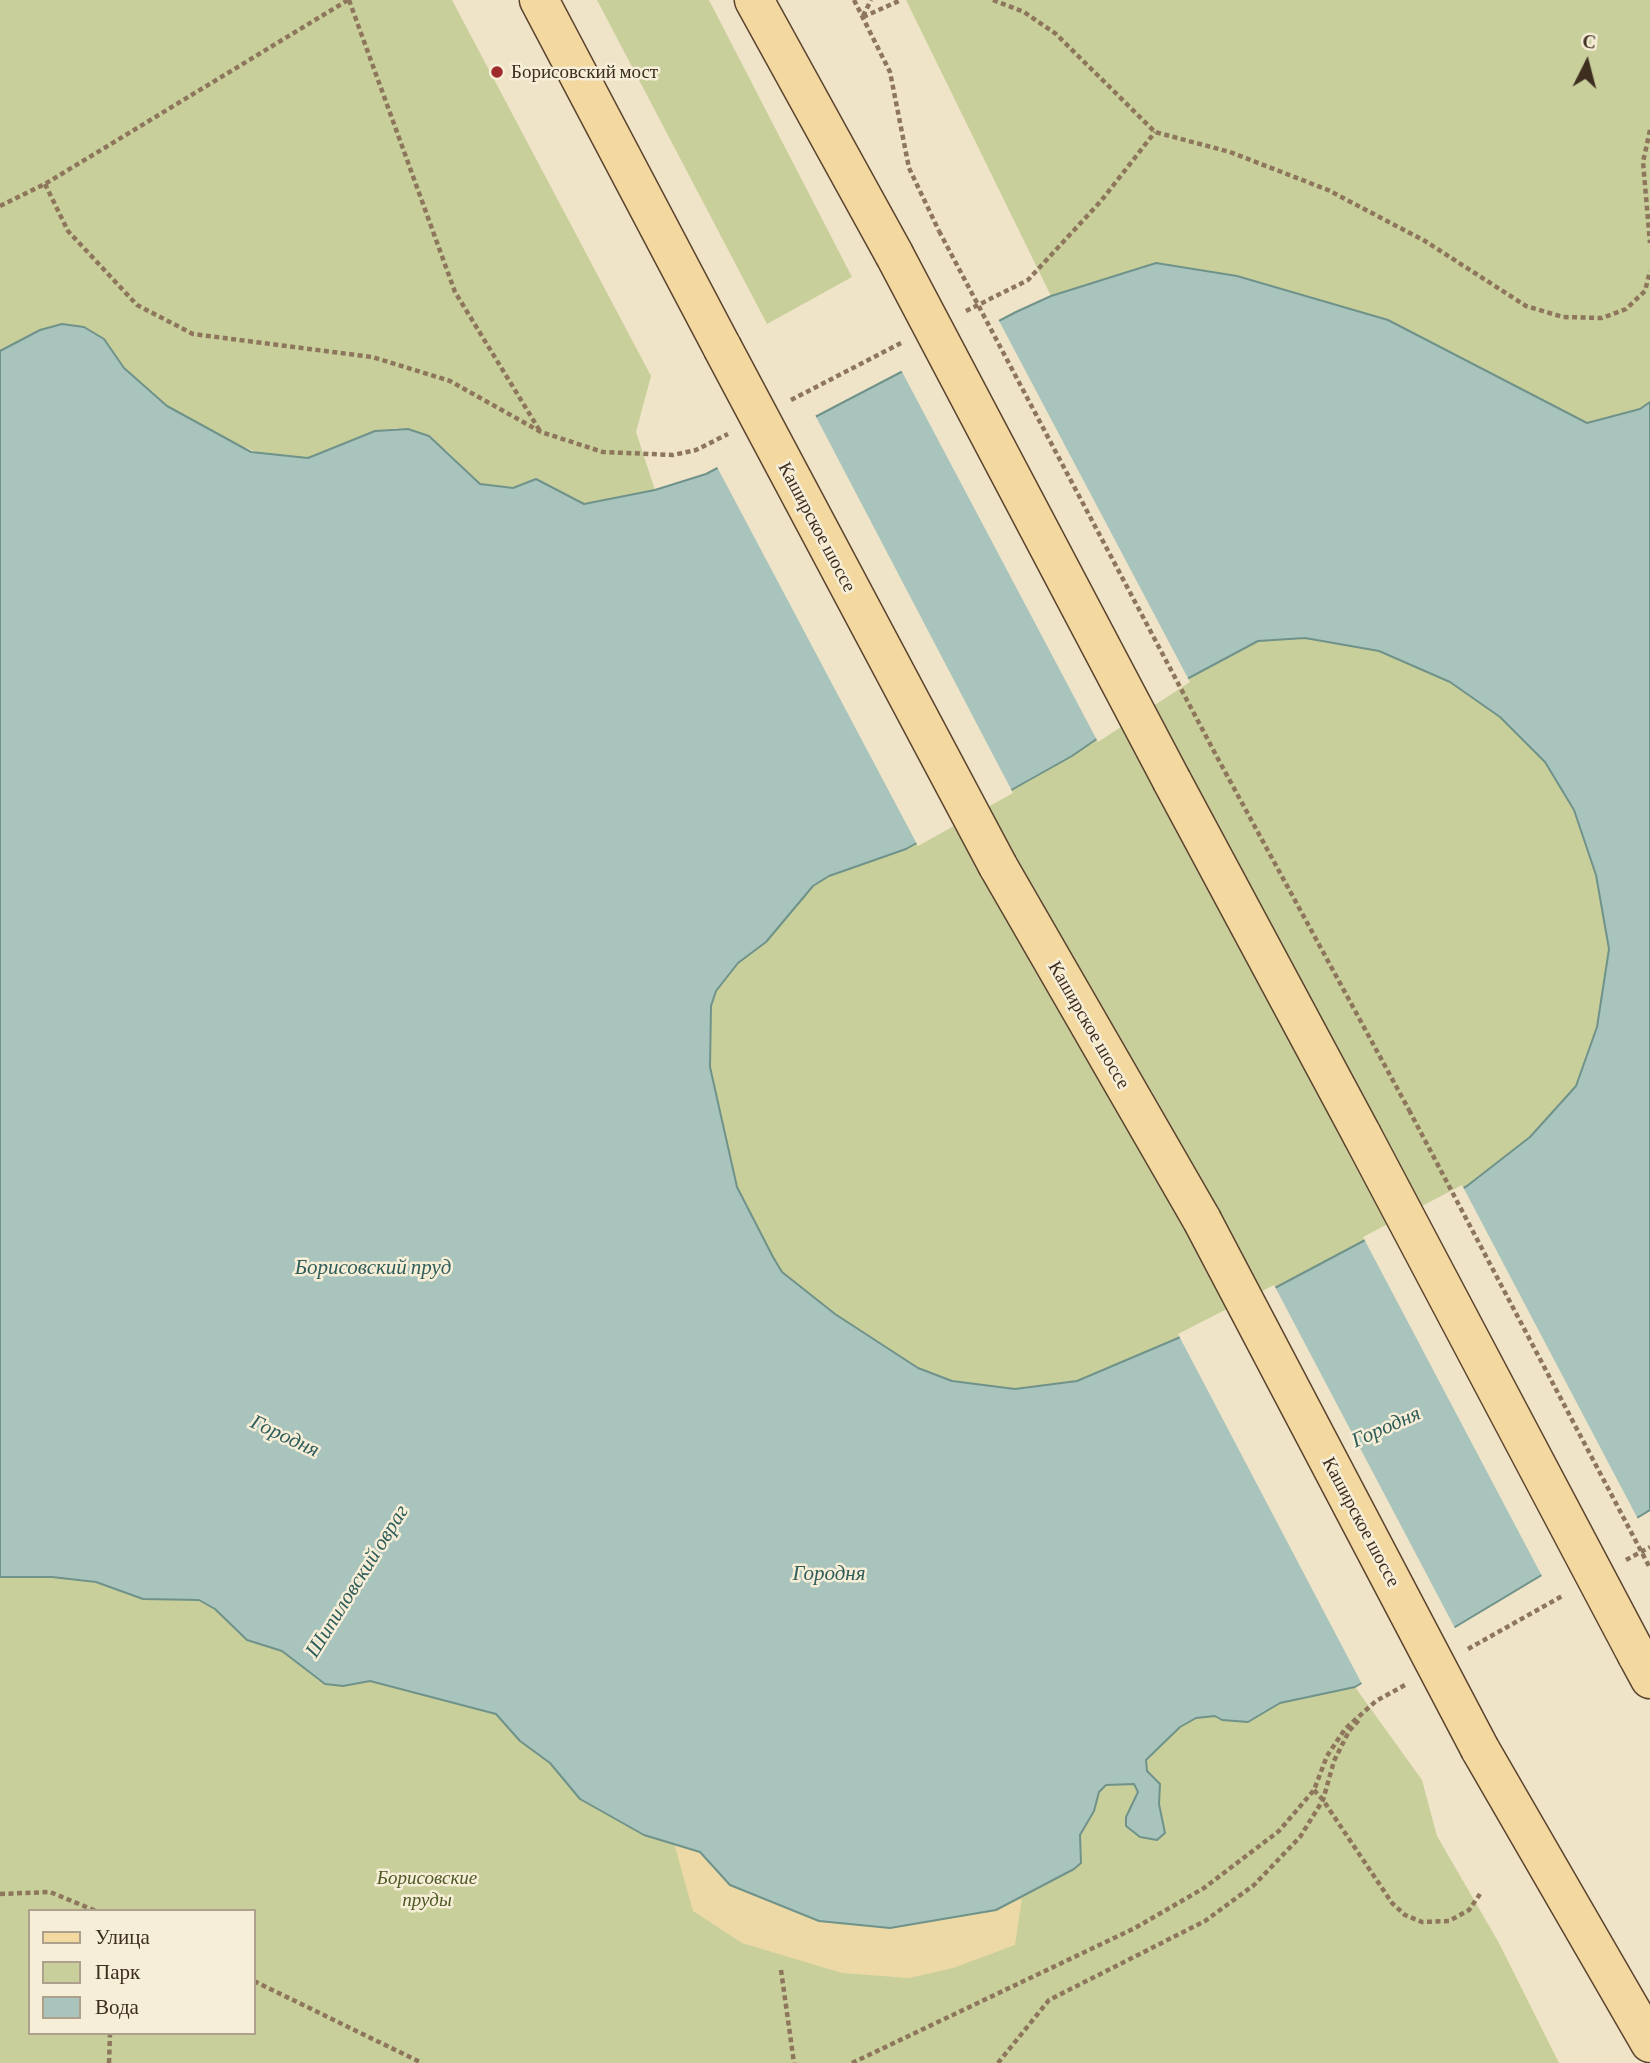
<!DOCTYPE html>
<html>
<head>
<meta charset="utf-8">
<style>
	body { margin:0 }
	#map { position:relative; width:1650px; height:2063px; overflow:hidden; background:#f0e4c8; font-family:"Crimson Pro",serif }
	canvas { display:block }
	.legend { position:absolute; left:28px; top:1909px; width:228px; height:126px; box-sizing:border-box; background:#f7eed8; border:2px solid #ada18e; margin:0; padding:9px 12px; list-style:none; font-size:21px; color:#3d2e20 }
	.legend li { display:flex; align-items:center; gap:14px; height:35px }
	.legend b { width:35px; border:2px solid #ada18e }
	.north { position:absolute; left:1552px; top:28px; width:70px; height:70px; -webkit-text-stroke:5px #f7eed8; paint-order:stroke; rotate:6deg; font-size:19px; font-weight:700; line-height:28px; text-align:center; color:#3d2e20 }
	.north::after { content:''; display:block; margin:auto; width:24px; height:32px; background:#3d2e20; clip-path:polygon(50% 0,100% 100%,50% 72%,0 100%) }
</style>
</head>
<body>
<div id="map">
<canvas width="1650" height="2063"></canvas>
<ul class="legend">
<li><b style="height:9px;background:#f3d9a0"></b>Улица</li>
<li><b style="height:19px;background:#c9cf9b"></b>Парк</li>
<li><b style="height:19px;background:#a9c4bc"></b>Вода</li>
</ul>
<div class="north">С</div>
</div>
<script>
const ctx = document.querySelector('canvas').getContext('2d');
ctx.lineJoin = 'round';
function paint(path, color) { ctx.fillStyle = color; ctx.fill(path, 'evenodd'); }
const poly = rows => new Path2D(rows.map(r => 'M' + r).join(''));
function strokePath(path, color, width, dash) { ctx.strokeStyle = color; ctx.lineWidth = width; ctx.lineCap = dash ? 'butt' : 'round'; ctx.setLineDash(dash || []); ctx.stroke(path); }
function label(font, color, halo, rows, align = 'center') {
  ctx.font = font + ' "Crimson Pro",serif'; ctx.lineWidth = 5; ctx.setLineDash([]); ctx.textBaseline = 'middle'; ctx.strokeStyle = halo; ctx.fillStyle = color; for (const [text, x, y, turn = 0] of rows) {
    ctx.save(); ctx.translate(x, y); ctx.rotate((+turn || 0) * Math.PI / 180); ctx.textAlign = isNaN(turn) ? turn : align; if (halo) ctx.strokeText(text, 0, 0); ctx.fillText(text, 0, 0); ctx.restore();
  }
}
const green = poly([
	[0,0,452,0,651,376,636,432,655,490,584,504,536,479,513,488,480,484,446,450,397,428,375,431,308,458,263,455,201,428,167,406,124,368,104,339,9,345,0,351],
	[597,0,709,0,852,277,767,324],
	[906,0,1650,0,1650,402,1640,409,1588,423,1388,320,1237,276,1156,263,1051,296],
	[1305,638,1379,651,1450,682,1500,717,1545,762,1574,810,1596,875,1609,949,1597,1027,1576,1086,1530,1137,1467,1186,1190,1333,1077,1381,1015,1389,952,1381,918,1368,835,1314,782,1272,772,1257,737,1187,710,1067,711,1006,716,991,738,963,766,942,813,886,1258,641],
	[0,1577,52,1577,96,1582,143,1599,199,1600,215,1609,247,1640,282,1651,318,1680,343,1686,370,1681,497,1714,520,1741,550,1763,580,1799,700,1852,723,1879,996,1910,1081,1863,1080,1835,1094,1811,1099,1792,1106,1785,1134,1784,1138,1792,1126,1817,1165,1833,1159,1804,1160,1784,1147,1771,1146,1760,1180,1727,1196,1718,1215,1716,1248,1722,1280,1703,1355,1687,1422,1780,1437,1836,1499,1943,1559,2063,0,2063],
	[30,1911,254,1911,254,2033,30,2033]
]);
const sand = poly([
	[674,1843,700,1852,723,1879,996,1910,1022,1898,1015,1945,953,1968,909,1978,842,1973,742,1943,693,1911]
]);
const water = poly([
	[1156,263,1237,276,1388,320,1587,423,1640,409,1650,402,1650,1510,1355,1687,1280,1703,1248,1722,1222,1720,1215,1716,1196,1718,1180,1727,1146,1760,1147,1771,1160,1784,1159,1804,1165,1833,1157,1840,1140,1837,1126,1826,1126,1817,1138,1792,1134,1784,1106,1785,1099,1792,1094,1811,1080,1835,1081,1863,1074,1869,996,1910,890,1928,819,1921,730,1885,700,1852,644,1835,580,1799,550,1763,520,1741,496,1714,370,1681,343,1686,325,1684,282,1651,247,1640,215,1609,199,1600,143,1599,96,1582,52,1577,0,1577,0,351,40,330,62,324,84,327,104,339,124,368,167,406,251,452,308,458,375,431,408,429,429,436,480,484,513,488,536,479,584,504,655,490,706,474,1016,312,1051,296,1156,263],
	[1305,638,1379,651,1450,682,1500,717,1545,762,1574,810,1596,875,1609,949,1597,1027,1576,1086,1530,1137,1467,1186,1190,1333,1077,1381,1015,1389,952,1381,918,1368,835,1314,782,1272,773,1257,737,1187,710,1067,711,1006,716,991,738,963,766,942,813,886,829,876,906,849,1072,756,1172,687,1258,641,1305,638]
]);
const pier = poly([
	[997,317,1190,682,1098,742,900,368],
	[814,413,1013,793,918,846,716,465],
	[1462,1185,1639,1521,1543,1578,1363,1237],
	[1274,1285,1456,1630,1363,1686,1178,1334]
]);
const path = poly([
	[349,0,455,292,540,431],
	[854,0,890,72,909,168,939,231],
	[993,0,1024,12,1056,34,1155,132,1230,152,1328,190,1425,241,1526,306,1563,317,1602,318,1626,309,1645,291,1650,271],
	[863,16,871,0],
	[863,17,901,0],
	[1650,130,1643,162,1650,243],
	[45,184,68,231,137,305,193,334,372,357,450,381,541,432,603,452,673,455,696,450,728,434],
	[0,206,45,184,348,0],
	[966,311,1028,280,1101,201,1155,132],
	[791,400,901,343],
	[1217,757,1409,1110],
	[1626,1560,1650,1547],
	[1468,1649,1564,1595],
	[1314,1790,1323,1800,1392,1903,1405,1915,1422,1922,1449,1921,1469,1910,1480,1894],
	[0,1894,50,1892,96,1911],
	[781,1970,794,2063],
	[254,1981,422,2063],
	[109,2063,110,2033],
	[852,2063,1135,1928,1204,1888,1279,1831,1314,1790,1327,1756,1345,1729,1376,1701,1405,1685],
	[998,2063,1049,2000,1205,1921,1254,1885,1300,1837,1323,1800,1334,1761,1349,1731,1359,1720]
]);
const primary = poly([
	[539,0,722,347],
	[754,0,894,254],
	[1172,781,1362,1135],
	[998,866,1202,1220],
	[1637,1655,1650,1679],
	[1480,1749,1650,2043]
]);
const pathBridge = poly([
	[939,231,1217,757],
	[1409,1110,1650,1568]
]);
const primaryBridge = poly([
	[894,254,1172,781],
	[722,347,998,866],
	[1362,1135,1637,1655],
	[1202,1220,1480,1749]
]);
const markers = [
	[497,72,7,"#9e2a2b"]
];
const poiNames = [
	["Борисовский мост",511,72]
];
const streetNames = [
	["Каширское шоссе",817,527,62],
	["Каширское шоссе",1089,1025,60],
	["Каширское шоссе",1361,1522,62]
];
const parkNames = [
	["Борисовские",427,1878],
	["пруды",427,1900]
];
const waterNames = [
	["Борисовский пруд",373,1268],
	["Городня",1386,1427,-24],
	["Городня",285,1436,25],
	["Городня",829,1574],
	["Шипиловский овраг",357,1581,-58]
];
paint(green, '#c9cf9b');
paint(sand, '#ecd9a5');
paint(water, '#a9c4bc');
strokePath(water, '#6f938a', 2);
paint(pier, '#f0e4c8');
strokePath(primary, '#5b4430', 41);
strokePath(path, '#8d765c', 4.5, [5, 3.5]);
strokePath(primary, '#f3d9a0', 38);
strokePath(primaryBridge, '#5b4430', 41, []);
strokePath(pathBridge, '#8d765c', 4.5, [5, 3.5]);
strokePath(primaryBridge, '#f3d9a0', 38);
for (const [x, y, r, color] of markers) { const dot = new Path2D(); dot.arc(x, y, r, 0, 2 * Math.PI); ctx.fillStyle = color; ctx.fill(dot); strokePath(dot, '#f7eed8', 2.5); }
label('19px', '#3d2e20', '#f7eed8', poiNames, 'left');
label('19px', '#3d2e20', '#f7eed8', streetNames);
label('italic 19px', '#4d5a26', '#f7eed8', parkNames);
label('italic 21px', '#2f5d5a', '#f7eed8', waterNames);
</script>
</body>
</html>
